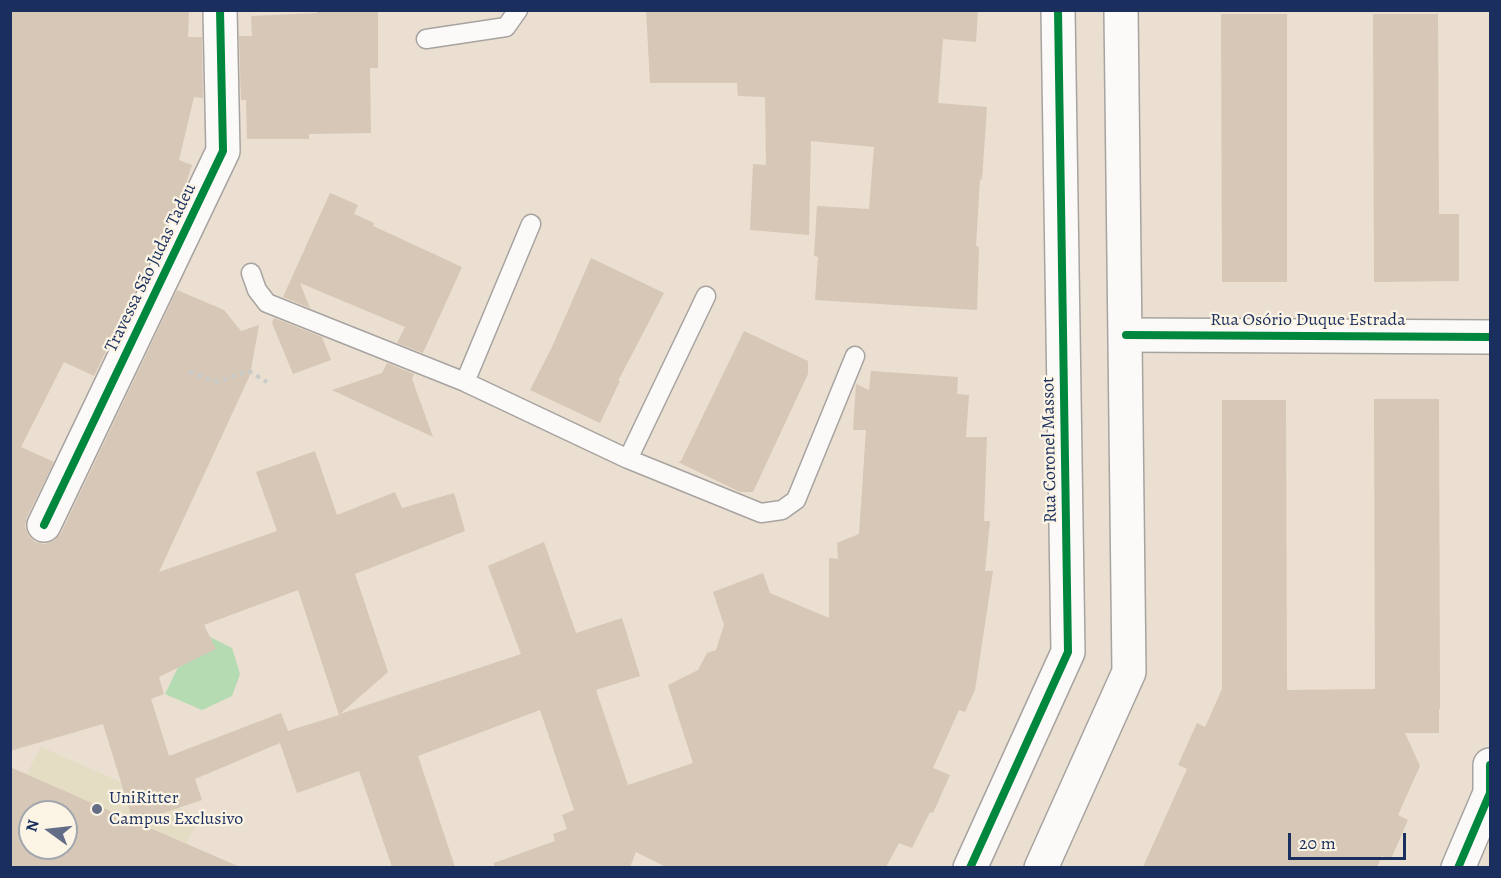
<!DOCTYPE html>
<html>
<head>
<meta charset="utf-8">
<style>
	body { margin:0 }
	#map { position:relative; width:1501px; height:878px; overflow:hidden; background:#eadfd0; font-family:Alegreya,serif }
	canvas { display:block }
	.frame { position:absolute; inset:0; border:12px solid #1b2f5e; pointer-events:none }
	.north { position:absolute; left:18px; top:800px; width:60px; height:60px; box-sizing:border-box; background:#fcf5e5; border:2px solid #a2a6af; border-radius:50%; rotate:285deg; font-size:16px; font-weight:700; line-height:24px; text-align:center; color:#1b2f5e }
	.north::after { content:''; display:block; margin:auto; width:21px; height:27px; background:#636d86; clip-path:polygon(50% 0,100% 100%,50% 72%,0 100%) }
	.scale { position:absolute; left:1288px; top:833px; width:118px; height:27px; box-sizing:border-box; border:3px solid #1b2f5e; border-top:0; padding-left:8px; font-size:18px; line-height:21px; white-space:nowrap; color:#1b2f5e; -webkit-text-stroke:4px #fcf5e5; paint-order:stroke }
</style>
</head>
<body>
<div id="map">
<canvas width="1501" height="878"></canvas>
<div class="frame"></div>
<div class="north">N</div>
<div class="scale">20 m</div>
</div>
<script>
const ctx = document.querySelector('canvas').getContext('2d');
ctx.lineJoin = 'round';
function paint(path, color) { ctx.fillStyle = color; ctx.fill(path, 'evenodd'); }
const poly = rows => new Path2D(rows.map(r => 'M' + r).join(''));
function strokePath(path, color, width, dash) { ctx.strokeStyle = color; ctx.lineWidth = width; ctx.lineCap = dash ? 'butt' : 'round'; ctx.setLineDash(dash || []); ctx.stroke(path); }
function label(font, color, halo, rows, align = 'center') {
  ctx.font = font + ' Alegreya,serif'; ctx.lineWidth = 4.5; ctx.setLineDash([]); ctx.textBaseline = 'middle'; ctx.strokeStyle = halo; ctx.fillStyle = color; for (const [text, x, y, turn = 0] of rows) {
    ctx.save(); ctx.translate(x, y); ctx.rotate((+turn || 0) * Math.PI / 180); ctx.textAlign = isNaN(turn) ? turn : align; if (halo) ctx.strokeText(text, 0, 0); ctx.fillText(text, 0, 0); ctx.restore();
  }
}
const built = poly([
	[41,747,200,817,175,867,11,867,10,806],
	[30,812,66,812,66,848,30,848]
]);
const green = poly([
	[196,630,232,648,240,674,232,696,202,710,165,694]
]);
const building = poly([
	[10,10,189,10,188,37,202,37,203,98,194,97,179,160,192,165,183,192,94,376,64,362,21,447,54,462,27,517,25,526,28,535,35,542,45,544,54,541,61,533,177,290,224,310,241,331,259,325,250,375,159,572,277,531,256,472,315,451,337,515,395,492,402,508,454,493,465,531,355,574,388,672,340,714,521,654,488,566,544,542,576,633,622,618,640,676,596,690,628,785,693,763,668,685,698,670,707,653,716,650,724,625,713,592,763,573,770,593,829,618,829,558,838,559,837,543,859,534,866,430,853,430,856,384,869,390,871,371,958,377,957,394,969,395,966,437,987,437,984,521,990,521,985,571,993,571,975,690,965,712,959,710,933,768,950,775,933,813,930,812,912,848,899,843,886,867,666,867,636,852,630,867,494,867,494,863,555,841,553,834,567,829,562,815,574,810,540,710,418,756,455,867,392,867,359,771,297,793,280,743,195,779,202,800,136,822,240,867,10,867,10,767,133,821,103,724,10,751],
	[298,590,339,715,288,731,281,713,169,756,151,699,164,694,159,677,216,649,204,625],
	[30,812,66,812,66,848,30,848],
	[317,10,378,10,378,68,370,68,371,133,309,134,309,139,247,139,246,100,241,100,239,36,252,36,251,16,317,13],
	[646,10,978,10,976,42,943,39,938,103,987,107,982,180,980,179,976,246,979,247,977,310,815,300,818,257,814,256,817,206,869,209,874,147,811,141,809,235,750,230,753,164,766,165,765,97,738,96,737,83,650,83],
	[1221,14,1287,14,1287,282,1222,282],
	[1373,14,1438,14,1439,214,1459,214,1459,281,1374,282],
	[330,193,358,205,354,214,374,223,373,226,462,267,423,353,397,343,405,327,300,283,310,308,283,297],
	[591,258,664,293,618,381,620,381,600,423,530,390,552,347],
	[274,318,322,337,331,360,293,374,272,323],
	[744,331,808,361,808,374,753,492,740,492,678,462,681,461],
	[387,363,414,374,412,379,433,437,332,390,382,373],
	[1374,399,1439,399,1440,709,1439,709,1439,733,1405,733,1420,766,1398,815,1408,820,1391,859,1382,856,1377,867,1143,867,1187,769,1178,765,1197,723,1205,727,1222,689,1222,400,1286,400,1287,690,1375,689]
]);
const path = poly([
	[189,372,218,382,249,371,267,382]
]);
const service = poly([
	[426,39,506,27,518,10],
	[251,273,257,290,267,303,465,382,628,459,761,513,782,510,796,500,855,356],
	[465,382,531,224],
	[628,459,706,296]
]);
const minor = poly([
	[1126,335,1490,337],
	[44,525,223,151,220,10],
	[1458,868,1490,793,1490,765]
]);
const tertiary = poly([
	[970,868,1068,652,1058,10],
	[1041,868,1129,672,1121,10]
]);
const cycleway = poly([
	[1126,335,1490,337],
	[44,525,223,151,220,10],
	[970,868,1068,652,1058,10],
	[1458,868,1490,793,1490,765]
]);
const markers = [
	[97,809,6,"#636d86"]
];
const streetNames = [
	["Travessa São Judas Tadeu",151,268,-64],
	["Rua Osório Duque Estrada",1308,321],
	["Rua Coronel Massot",1050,450,-91]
];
const poiNames = [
	["UniRitter",109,799],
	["Campus Exclusivo",109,820]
];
paint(built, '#e4ddc4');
paint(green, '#b4dbb1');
paint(building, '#d6c7b6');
strokePath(service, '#a7a3a0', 21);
strokePath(minor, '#a7a3a0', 36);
strokePath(tertiary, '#a7a3a0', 36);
strokePath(path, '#cbcbca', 4, [4.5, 4.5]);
strokePath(service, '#fcfaf8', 18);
strokePath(minor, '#fcfaf8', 33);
strokePath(tertiary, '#fcfaf8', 33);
strokePath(cycleway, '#00873e', 8);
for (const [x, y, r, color] of markers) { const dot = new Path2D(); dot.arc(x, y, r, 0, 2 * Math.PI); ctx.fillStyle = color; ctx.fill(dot); strokePath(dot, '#fcf5e5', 2); }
label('18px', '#1b2f5e', '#fcf5e5', streetNames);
label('18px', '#1b2f5e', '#fcf5e5', poiNames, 'left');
</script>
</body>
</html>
